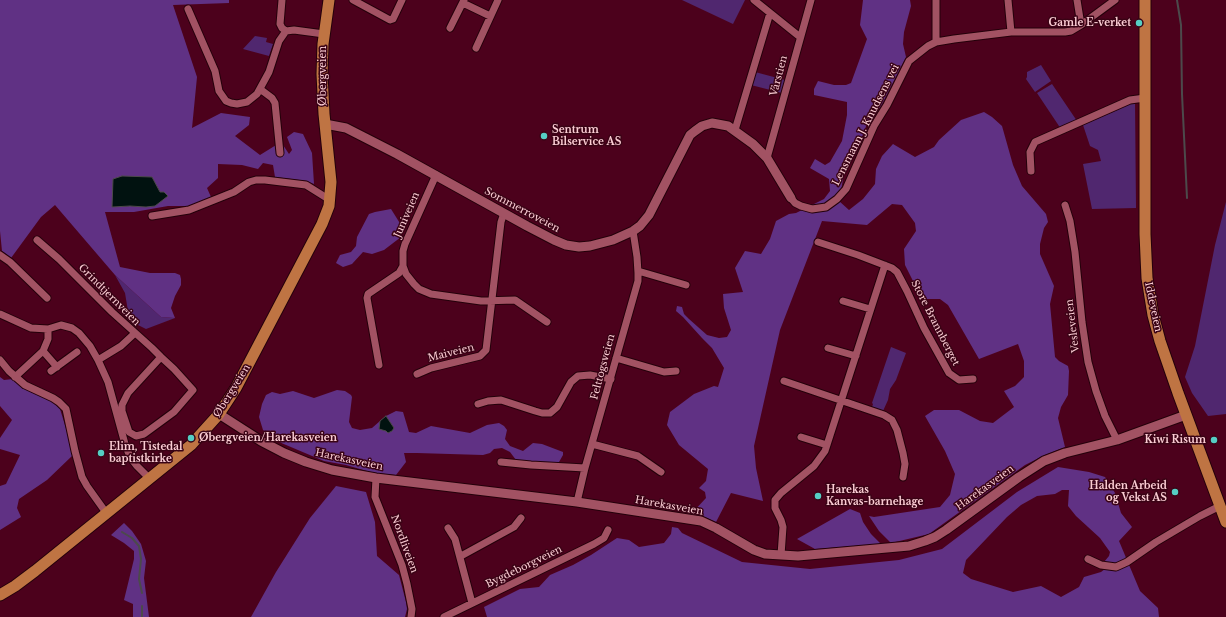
<!DOCTYPE html>
<html>
<head>
<meta charset="utf-8">
<style>
	body { margin:0 }
	canvas { display:block; background:#4c011c }
</style>
</head>
<body>
<canvas width="1226" height="617"></canvas>
<script>
const ctx = document.querySelector('canvas').getContext('2d');
ctx.lineJoin = 'round';
function paint(path, color) { ctx.fillStyle = color; ctx.fill(path, 'evenodd'); }
const poly = rows => new Path2D(rows.map(r => 'M' + r).join(''));
function strokePath(path, color, width, dash) { ctx.strokeStyle = color; ctx.lineWidth = width; ctx.lineCap = dash ? 'butt' : 'round'; ctx.setLineDash(dash || []); ctx.stroke(path); }
function label(font, color, halo, rows, align = 'center') {
  ctx.font = font + ' "Libre Baskerville",serif'; ctx.lineWidth = 3; ctx.setLineDash([]); ctx.textBaseline = 'middle'; ctx.strokeStyle = halo; ctx.fillStyle = color; for (const [text, x, y, turn = 0] of rows) {
    ctx.save(); ctx.translate(x, y); ctx.rotate((+turn || 0) * Math.PI / 180); ctx.textAlign = isNaN(turn) ? turn : align; if (halo) ctx.strokeText(text, 0, 0); ctx.fillText(text, 0, 0); ctx.restore();
  }
}
const green = poly([
	[682,0,745,0,733,24],
	[255,36,267,38,266,42,273,44,269,56,243,49],
	[1041,65,1051,81,1035,92,1026,79,1027,77,1027,72],
	[755,72,785,80,782,93,751,85],
	[1052,84,1077,121,1061,129,1037,93],
	[1135,102,1136,208,1092,209,1083,164,1101,161,1098,150,1090,146,1083,125],
	[1226,202,1226,414,1208,416,1192,393,1185,377,1195,346,1215,245],
	[115,275,161,317,175,318,146,329,138,325,128,311,125,293],
	[891,347,906,353,896,380,890,389,888,400,883,411,872,407,873,404,872,403]
]);
const forest = poly([
	[0,0,229,0,229,3,173,5,197,77,192,128,221,113,250,117,249,125,235,136,260,155,281,142,289,154,292,150,287,137,294,132,303,134,312,153,314,184,307,181,275,177,273,165,263,163,258,169,242,165,218,164,218,178,207,188,211,197,192,206,168,206,134,212,105,212,120,267,150,273,175,273,180,275,181,279,181,285,175,296,171,308,175,318,161,317,115,275,55,205,41,217,11,258,2,251,0,231],
	[143,177,152,177,160,192,146,207,130,206,112,207],
	[863,0,910,0,911,6,904,32,903,44,906,57,881,106,868,121,856,153,844,174,839,201,849,210,863,199,875,184,876,169,882,156,893,144,915,157,934,147,939,140,961,120,984,112,992,117,1002,126,1013,165,1022,186,1046,214,1048,222,1044,228,1040,244,1040,254,1054,286,1050,304,1055,357,1059,361,1068,366,1069,371,1068,395,1061,407,1058,418,1065,447,1045,455,1025,465,929,534,891,543,879,531,869,516,874,517,940,507,950,495,955,474,945,451,925,416,934,410,959,410,980,421,993,423,1014,407,1004,391,1015,386,1024,377,1024,361,1018,344,979,359,948,305,940,299,922,299,905,265,904,249,916,231,915,223,902,205,892,204,867,225,822,221,780,330,754,446,756,468,763,501,731,493,716,522,693,512,706,498,705,492,699,488,706,481,708,469,679,445,667,425,670,412,694,394,714,386,718,387,724,368,712,348,702,338,683,317,676,311,677,306,682,307,684,314,689,319,707,335,719,338,727,337,731,330,724,308,723,294,743,292,735,268,745,251,761,254,770,239,776,221,789,214,796,213,824,199,830,191,829,179,810,168,815,159,825,165,830,162,842,141,847,115,847,102,814,95,814,89,818,81,834,85,846,85,851,83,867,39,860,25],
	[391,209,401,225,401,237,384,250,372,254,363,252,352,264,343,267,336,263,340,255,351,252,356,246,357,237,369,214,375,212],
	[0,377,4,380,13,379,23,388,51,401,60,409,68,435,72,456,47,480,19,499,17,508,21,517,0,530,0,486,6,484,20,455,0,449,0,438,12,420,0,406],
	[337,390,345,391,351,395,352,397,349,422,352,428,360,430,372,428,380,421,394,428,386,416,396,411,403,412,409,432,416,433,431,426,470,433,487,425,499,423,504,426,507,430,505,439,510,446,523,451,533,443,542,444,563,452,563,455,559,462,542,462,516,460,510,452,502,448,494,449,490,453,483,455,417,453,404,453,406,462,396,475,374,473,346,465,324,461,279,442,263,430,259,417,262,404,266,395,272,392,280,394,293,391,314,398],
	[1058,467,1089,472,1105,477,1115,493,1121,513,1132,527,1119,541,1140,591,1158,608,1159,617,487,617,484,607,520,589,539,587,550,575,573,565,591,555,617,538,629,540,639,547,664,543,671,534,672,527,678,528,682,533,742,562,810,569,899,560,942,549,1017,492],
	[1062,490,1069,490,1068,506,1076,516,1100,538,1110,552,1109,556,1104,562,1105,569,1101,572,1084,577,1079,587,1061,597,1041,586,1013,592,971,579,963,573,966,560,1007,517,1021,505,1037,496,1055,494],
	[336,486,366,492,375,522,377,556,399,575,406,602,407,609,405,617,251,617,276,572,310,518],
	[850,509,860,513,863,522,871,534,881,544,815,549,797,539],
	[124,523,132,531,141,544,146,561,144,578,149,617,133,617,133,604,124,600,134,559,134,551,124,543,111,535]
]);
const water = poly([
	[122,176,152,177,160,192,164,192,168,196,155,206,146,207,130,206,112,207,113,179,122,176],
	[386,416,394,428,392,431,388,433,386,431,379,429,380,421,386,416]
]);
const stream = poly([
	[1177,0,1181,25,1182,94,1187,198],
	[122,532,132,538,139,546,141,559,139,579,142,593],
	[142,617,142,606]
]);
const minor = poly([
	[282,0,280,24,282,28,286,31],
	[353,0,390,20,393,19,402,0],
	[754,0,800,37],
	[1008,0,1011,32],
	[1077,0,1081,25],
	[463,3,490,16],
	[188,9,215,71,219,91,226,101,231,103,237,104,247,102,257,94,269,72,279,41,286,31,294,30,324,34],
	[450,28,464,0],
	[936,42,936,0],
	[476,48,498,0],
	[260,89,272,98,275,103,280,153],
	[735,130,770,13],
	[767,158,811,0],
	[1031,171,1030,152,1035,142,1130,100,1145,98],
	[791,198,795,203,801,206,812,209,826,207,837,199,846,189,874,126,887,105,909,61,928,46,936,42,954,39,1011,32,1065,32,1071,31,1081,25,1115,0],
	[1065,205,1070,221,1075,252,1082,322,1088,362,1096,391,1105,416,1117,440],
	[152,216,189,210,234,192,249,182,256,180,265,180,306,185,330,200],
	[37,240,59,259,112,312,152,348,161,357,174,369,193,390,174,412,144,434,136,436,129,432,122,411,122,405,128,393,161,357],
	[818,242,858,255,892,268,897,272,907,291,924,328,949,373,959,380,973,379],
	[0,255,10,262,47,298],
	[403,266,406,274,414,284,419,289,431,294,481,301,515,300,547,322],
	[638,271,686,285],
	[843,301,870,309],
	[0,314,31,328,48,329,61,325,72,328,79,333,90,346,98,360,108,382,125,444,130,457,137,466,150,479],
	[828,348,856,356],
	[43,351,57,367],
	[616,358,664,372,676,371],
	[0,360,9,371,25,385,53,398,59,402,66,409,75,451,82,477,87,486,107,514],
	[98,360,121,346,135,333],
	[379,365,367,298,368,294,399,273,403,266,403,251,405,244,436,175],
	[51,371,77,352],
	[417,374,431,368,480,356,486,350,501,222,504,213],
	[15,377,43,351,48,339,48,329],
	[784,381,884,415,892,420,897,430,903,453,905,464,903,477],
	[478,404,488,401,501,400,535,411,542,413,550,413,557,407,571,382,578,376,590,375,611,379],
	[801,437,827,445],
	[592,444,638,456,661,472],
	[501,462,531,465,585,468],
	[376,478,375,497,402,565,407,584,412,609,411,617],
	[577,502,585,468,638,281,638,273,637,257,633,231],
	[448,528,455,539,472,603],
	[781,555,783,527,781,520,775,508,775,500,781,493,814,466,825,451,885,265],
	[461,556,514,527,521,518],
	[1088,559,1101,565,1116,567,1127,562,1156,542,1200,516,1220,506],
	[444,617,594,544,604,538,608,530]
]);
const tertiary = poly([
	[325,124,346,128,397,154,527,226,554,240,566,245,579,247,590,246,613,240,633,231,640,226,649,215,690,135,695,131,702,126,712,123,728,126,753,144,767,158,791,198],
	[219,414,261,441,284,453,306,462,332,470,376,478,577,502,701,521,716,528,754,550,765,554,798,556,909,546,925,541,935,537,946,530,1019,477,1044,461,1065,453,1117,440,1186,415]
]);
const primary = poly([
	[1145,0,1145,234,1147,278,1153,315,1160,341,1178,393,1226,522],
	[0,595,15,586,35,571,191,445,219,414,236,388,322,224,329,206,331,182,324,114,322,74,323,44,329,0]
]);
const markers = [
	[1139,23,4,"#56cec4"],
	[544,136,4,"#56cec4"],
	[191,438,4,"#56cec4"],
	[1214,440,4,"#56cec4"],
	[101,453,4,"#56cec4"],
	[1175,492,4,"#56cec4"],
	[818,496,4,"#56cec4"]
];
const poiNames = [
	["Gamle E-verket",1131,23,"right"],
	["Sentrum",552,130],
	["Bilservice AS",552,142],
	["Øbergveien/Harekasveien",199,438],
	["Kiwi Risum",1206,440,"right"],
	["Elim, Tistedal",109,447],
	["baptistkirke",109,459],
	["Halden Arbeid",1167,486,"right"],
	["og Vekst AS",1167,498,"right"],
	["Harekas",826,490],
	["Kanvas-barnehage",826,502]
];
const streetNames = [
	["Øbergveien",323,76,-90],
	["Vårstien",779,76,-75],
	["Lensmann J. Knudsens vei",866,125,-63],
	["Sommerroveien",522,210,28],
	["Juniveien",407,215,-66],
	["Grindtjernveien",109,295,45],
	["Iddeveien",1153,307,78],
	["Store Brannberget",935,323,63],
	["Vesleveien",1073,326,-97],
	["Maiveien",451,353,-14],
	["Felttogsveien",603,367,-75],
	["Øbergveien",232,391,-58],
	["Harekasveien",349,460,12],
	["Harekasveien",985,488,-36],
	["Harekasveien",669,506,10],
	["Nordliveien",404,544,70],
	["Bygdeborgveien",524,567,-26]
];
paint(green, '#50276f');
paint(forest, '#603184');
paint(water, '#011210');
strokePath(water, '#4c4a4b', 1);
strokePath(stream, '#4c4a4b', 2);
strokePath(minor, '#24010a', 9);
strokePath(tertiary, '#24010a', 11);
strokePath(primary, '#24010a', 13);
strokePath(minor, '#a25263', 7);
strokePath(tertiary, '#a25263', 9);
strokePath(primary, '#bf7443', 11);
for (const [x, y, r, color] of markers) { const dot = new Path2D(); dot.arc(x, y, r, 0, 2 * Math.PI); ctx.fillStyle = color; ctx.fill(dot); strokePath(dot, '#3a0315', 1.5); }
label('bold 10px', '#fbcdd4', '#3a0315', poiNames, 'left');
label('10px', '#fbcdd4', '#3a0315', streetNames);
</script>
</body>
</html>
